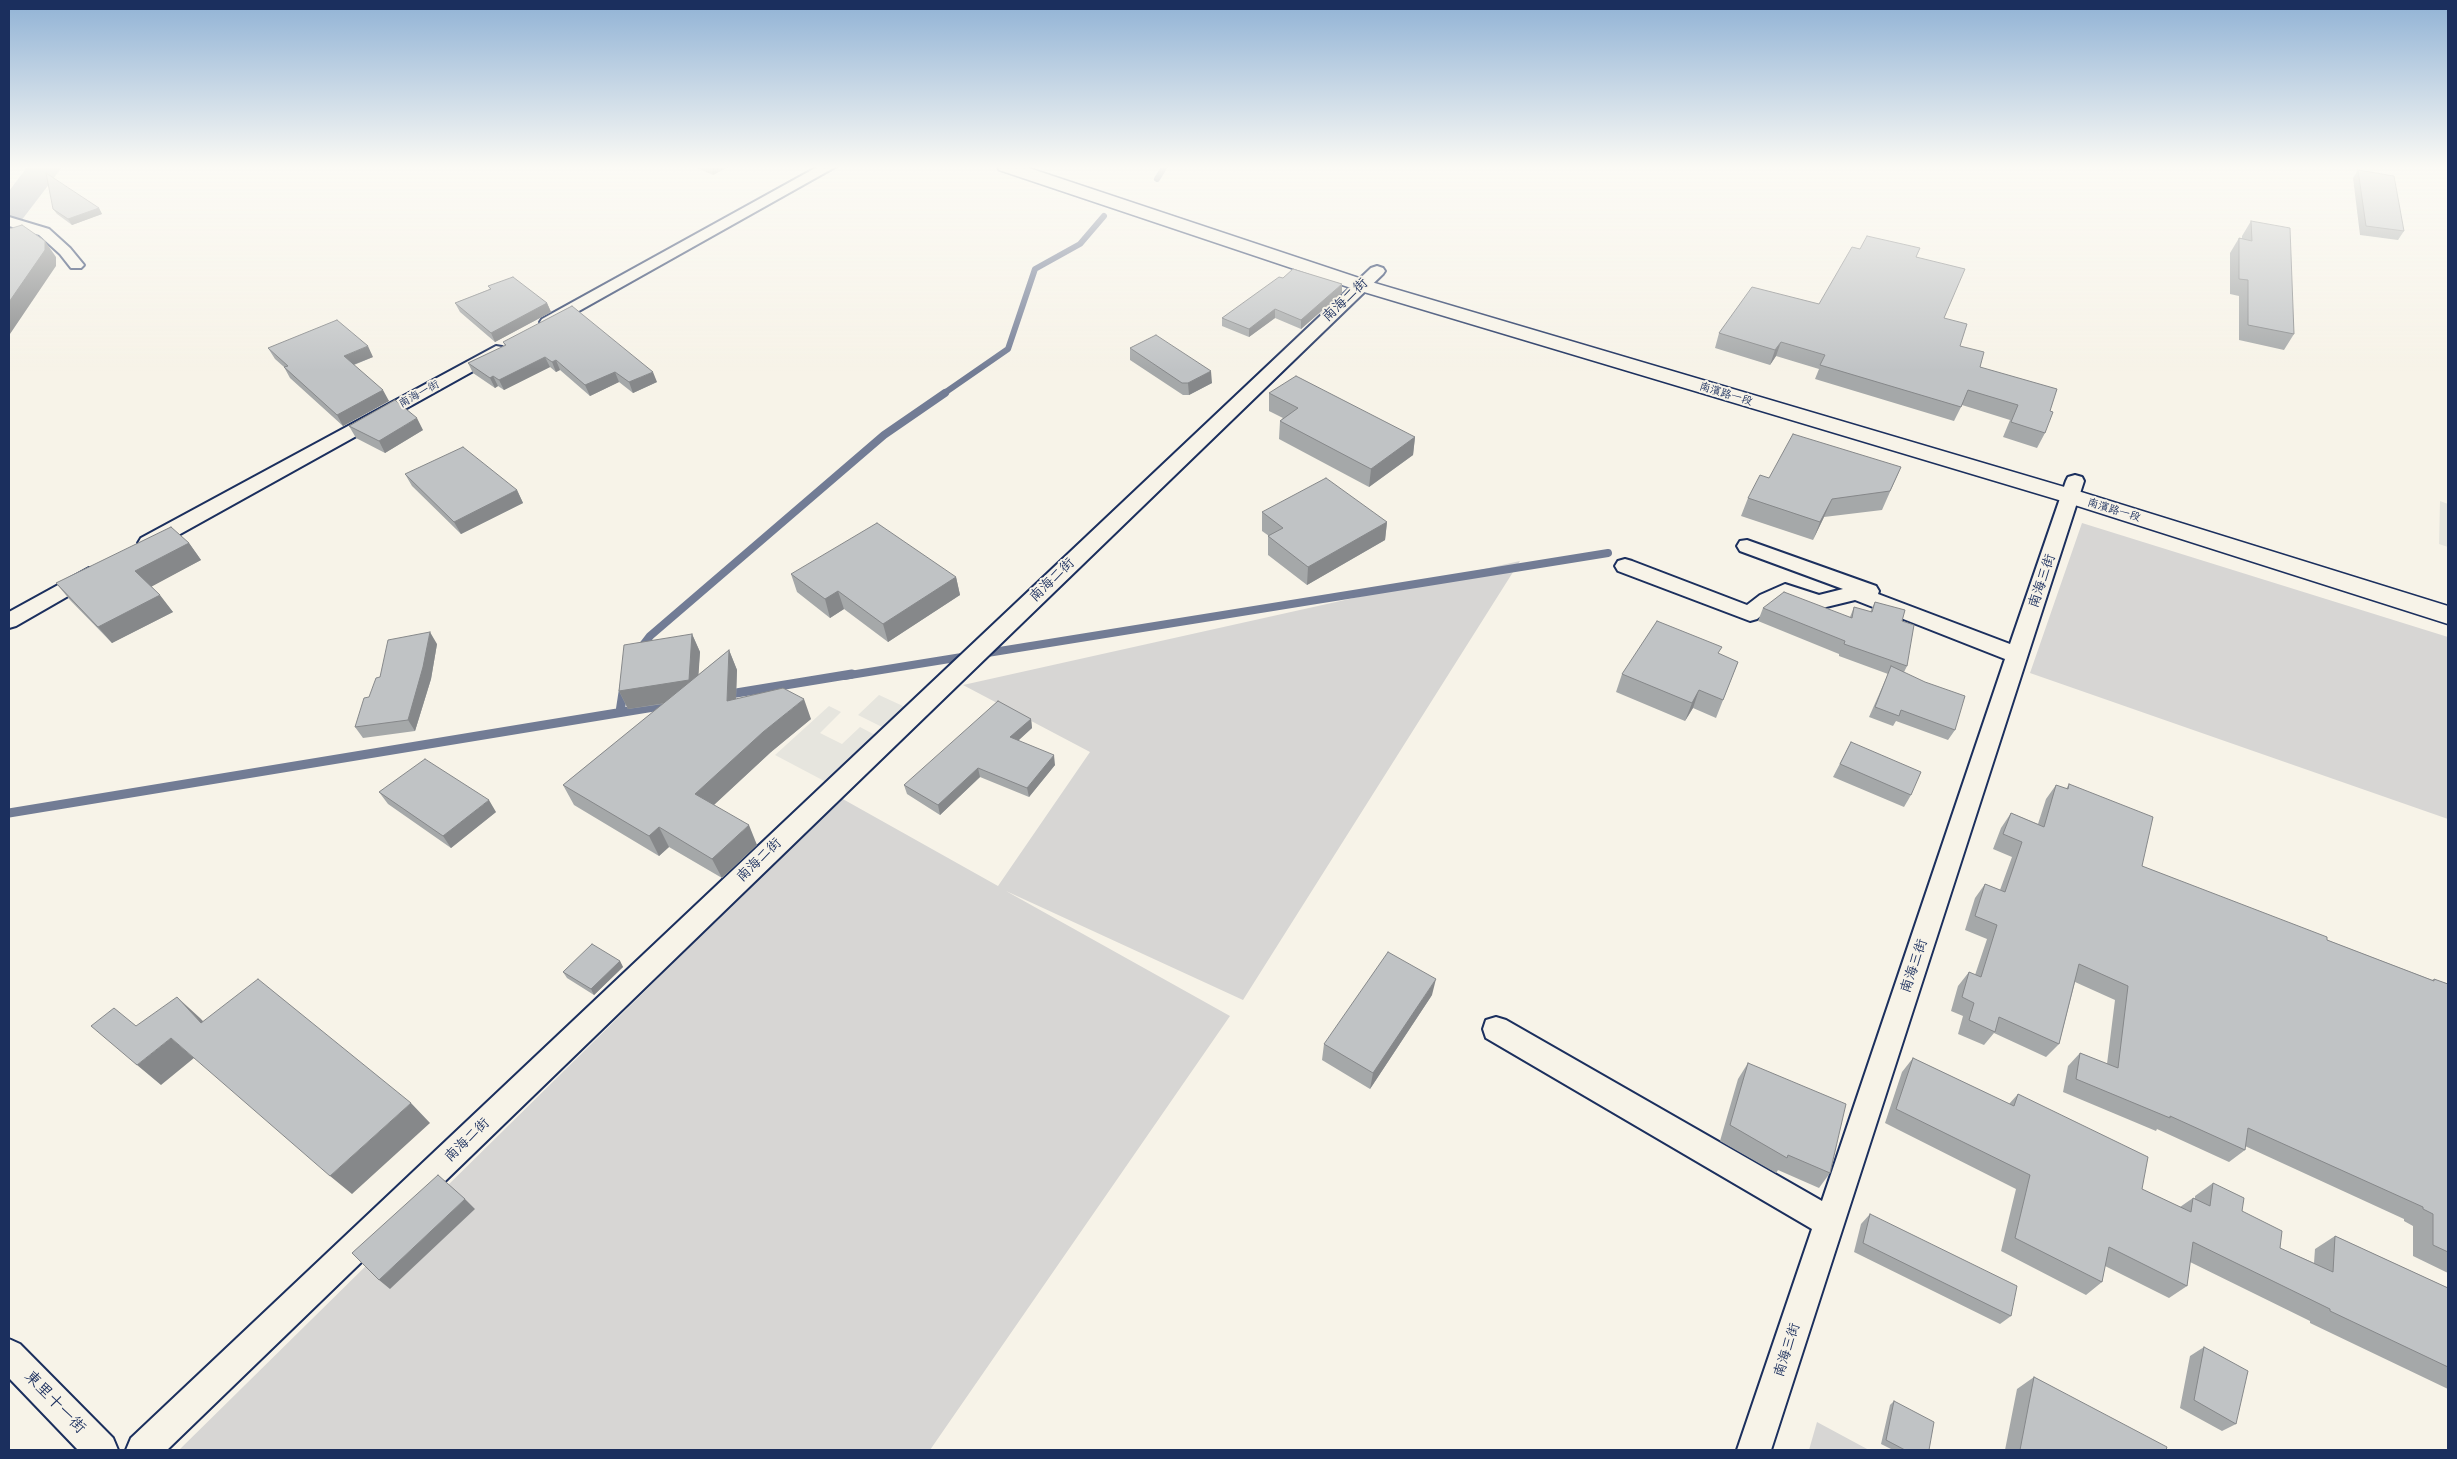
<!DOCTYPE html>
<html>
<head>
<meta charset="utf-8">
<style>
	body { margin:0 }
	#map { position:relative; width:2457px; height:1459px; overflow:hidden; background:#f7f3e8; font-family:Delius,sans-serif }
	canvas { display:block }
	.frame { position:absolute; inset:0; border:10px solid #1b2f5e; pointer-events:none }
</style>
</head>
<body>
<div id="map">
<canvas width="2457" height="1459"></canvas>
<div class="frame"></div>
</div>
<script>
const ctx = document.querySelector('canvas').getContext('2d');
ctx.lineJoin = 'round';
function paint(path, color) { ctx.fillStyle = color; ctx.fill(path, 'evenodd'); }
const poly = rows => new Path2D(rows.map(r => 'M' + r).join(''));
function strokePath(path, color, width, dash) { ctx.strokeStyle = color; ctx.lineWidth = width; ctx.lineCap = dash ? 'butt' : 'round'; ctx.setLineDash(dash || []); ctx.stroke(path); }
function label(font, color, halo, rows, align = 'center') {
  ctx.font = font + ' Delius,"LXGW WenKai TC",sans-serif'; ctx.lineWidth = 4; ctx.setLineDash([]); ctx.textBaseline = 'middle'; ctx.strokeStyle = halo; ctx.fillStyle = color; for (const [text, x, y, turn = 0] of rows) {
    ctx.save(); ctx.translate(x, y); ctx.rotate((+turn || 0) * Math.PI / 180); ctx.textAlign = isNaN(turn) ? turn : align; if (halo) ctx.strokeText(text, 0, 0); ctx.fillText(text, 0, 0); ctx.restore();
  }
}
const built = poly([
	[2440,501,2448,504,2448,547,2439,544],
	[879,695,905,707,884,728,858,715],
	[829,706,841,712,820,733,842,744,860,727,877,736,828,783,775,755]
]);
const green = poly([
	[2082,523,2448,637,2448,819,2030,673],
	[1520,561,1243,1000,1006,891,1230,1016,930,1450,179,1450,841,798,998,886,1090,752,963,685],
	[1817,1422,1869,1450,1809,1450]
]);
const streamFar2 = poly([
	[1157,179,1165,166],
	[943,394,1008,349,1035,269,1080,244,1104,216]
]);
const streamFar1 = poly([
	[640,649,650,636,884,435,945,393],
	[981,654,1608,553],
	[844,676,968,656]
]);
const stream = poly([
	[724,695,852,674],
	[620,712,624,686],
	[9,813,672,704]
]);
const river = poly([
	[28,166,63,166,21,221,9,225,9,191,28,166]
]);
const minor = poly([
	[819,166,837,166,554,325,542,325,540,322,542,319,819,166],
	[9,217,49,229,70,248,84,265,81,268,71,268,60,254,39,235,9,226,9,217],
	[1377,266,1383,268,1385,271,1383,274,167,1450,126,1450,131,1438,1371,268,1377,266],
	[496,346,502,347,504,351,502,355,155,548,148,549,141,548,138,543,141,538,496,346],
	[2075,475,2082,477,2084,481,1771,1450,1737,1450,1812,1229,1486,1038,1483,1029,1486,1020,1496,1017,1506,1020,1822,1201,2005,659,1855,600,1818,609,1786,599,1774,605,1757,619,1750,621,1618,571,1615,566,1618,561,1625,559,1632,561,1747,605,1760,595,1785,584,1819,595,1843,589,1740,551,1737,546,1740,541,1747,540,1876,586,1879,591,1878,594,2010,644,2066,481,2068,477,2075,475],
	[89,568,96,570,99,575,96,580,16,626,9,628,9,612,89,568],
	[9,1339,20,1344,113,1438,118,1450,78,1450,9,1378,9,1339]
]);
const secondary = poly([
	[997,166,1023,166,1368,281,2078,491,2448,606,2448,624,2062,501,1354,289,999,170,997,166]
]);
const wall = poly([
	[693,166,730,166,713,175],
	[2358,170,2404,231,2398,240,2360,235,2353,178],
	[99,208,102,214,72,225,57,214,53,209],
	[2251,221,2294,334,2284,350,2239,340,2239,296,2230,294,2230,253,2239,238,2242,239,2242,236],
	[1860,249,1916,257,1944,318,1960,346,1980,367,2050,411,2045,433,2037,448,2003,437,2010,420,1962,405,1954,421,1815,379,1819,369,1776,356,1770,365,1715,348,1719,333,1819,304],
	[1283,278,1342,293,1301,329,1275,318,1249,337,1222,326,1222,318],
	[488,286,547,303,551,312,495,342,460,312,455,303,490,289],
	[503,342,657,382,633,393,619,382,590,396,560,370,556,372,550,367,504,390,498,386,495,388,473,373,468,363,505,346],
	[268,348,373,357,354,365,389,401,343,426,290,378,284,367,275,359],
	[1130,348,1212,383,1189,395,1183,395,1130,360],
	[1269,393,1415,437,1413,455,1369,487,1279,439,1280,421,1283,418,1269,411],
	[349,426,423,430,385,453,356,438],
	[1901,467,1882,510,1824,517,1813,540,1741,516,1748,498],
	[405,474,517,490,523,503,461,534,412,486],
	[1262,512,1387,522,1385,540,1307,585,1268,555,1268,536,1269,536,1262,531],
	[189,543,201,560,151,586,173,612,112,643,70,600,56,583],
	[791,574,956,577,960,595,888,642,844,609,830,618,797,592],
	[1875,602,1902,621,1907,666,1904,672,1955,730,1948,740,1896,721,1893,726,1869,717,1888,674,1839,656,1839,654,1758,621,1763,608,1850,617,1854,607,1870,612],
	[692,634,700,652,698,675,729,650,737,670,736,699,811,719,771,752,714,805,757,845,722,878,669,847,659,856,574,805,563,785,663,704,628,709,619,691],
	[437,644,431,679,415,731,363,738,355,727,380,677],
	[1719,654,1738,662,1716,718,1693,708,1685,721,1616,692,1622,674],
	[1031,719,1032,728,1018,741,1055,765,1029,797,980,777,940,815,907,794,904,785],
	[1851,742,1911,795,1904,807,1833,777],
	[2069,784,2142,866,2327,940,2432,980,2434,979,2448,984,2448,1273,2413,1256,2413,1226,2404,1221,2404,1219,2245,1146,2245,1150,2229,1162,2157,1129,2156,1131,2063,1092,2068,1066,2080,1053,2107,1064,2115,1000,2075,982,2059,1044,2046,1057,1994,1033,1984,1045,1958,1034,1963,1016,1951,1011,1958,986,1969,972,1975,975,1987,939,1965,930,1975,898,1985,884,2000,890,2012,857,1993,849,2001,828,2011,813,2038,824,2046,799,2056,785,2066,789],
	[379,792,496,812,451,848,388,804],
	[620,961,623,967,594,995,567,978,563,972],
	[1432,995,1370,1089,1322,1060,1324,1044],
	[1913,1058,2009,1104,2018,1094,2142,1189,2180,1207,2193,1198,2195,1199,2195,1196,2213,1183,2280,1248,2314,1263,2315,1249,2335,1236,2448,1288,2448,1389,2310,1323,2310,1321,2190,1262,2187,1286,2169,1298,2105,1266,2102,1282,2086,1295,2001,1251,2016,1189,1885,1123,1902,1072],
	[1748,1063,1830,1173,1819,1188,1778,1170,1776,1173,1720,1141,1738,1079],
	[1870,1214,2011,1316,2000,1324,1854,1252,1861,1224],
	[2204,1347,2236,1424,2222,1431,2180,1408,2190,1356],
	[2034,1377,2166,1450,2005,1450,2017,1389],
	[1894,1401,1929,1450,1893,1450,1881,1444,1890,1405]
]);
const shadedWall = poly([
	[710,166,730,166,713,175],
	[99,208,102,214,72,225,68,219],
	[45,241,56,257,56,266,10,334,9,334,9,302],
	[1342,284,1342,293,1301,329,1301,320],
	[547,303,551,312,495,342,491,333],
	[1275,309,1275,318,1249,337,1249,329],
	[1781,342,1776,356,1770,365,1775,350],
	[368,346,373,357,350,366,344,356],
	[545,357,550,367,504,390,499,380],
	[556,360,560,370,556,372,552,362],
	[1211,371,1212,383,1189,395,1188,383],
	[615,372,619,382,590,396,585,385],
	[653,372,657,382,633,393,629,382],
	[493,376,498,386,495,388,490,378],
	[383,390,389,401,343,426,337,415],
	[417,418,423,430,385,453,379,441],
	[1415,437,1413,455,1369,487,1371,469],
	[517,490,523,503,461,534,454,522],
	[1832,499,1824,517,1813,540,1820,522],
	[1387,522,1385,540,1307,585,1308,567],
	[189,543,201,560,149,588,135,571],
	[956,577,960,595,888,642,883,624],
	[838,591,844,609,830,618,825,599],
	[160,595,173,612,112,643,98,627],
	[430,632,437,644,431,679,415,731,408,720],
	[692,634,700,652,697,698,628,709,619,691],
	[729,650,737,670,735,721,727,701],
	[1699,690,1693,708,1685,721,1692,703],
	[804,699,811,719,771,752,704,814,695,794,763,732],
	[1031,719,1032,728,1012,746,1010,737],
	[1054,755,1055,765,1029,797,1027,788],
	[978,768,980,777,940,815,938,805],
	[489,800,496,812,451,848,443,836],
	[749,825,757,845,722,878,712,859],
	[659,827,669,847,659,856,649,836],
	[620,961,623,967,594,995,591,989],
	[1436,979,1432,995,1370,1089,1373,1073],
	[177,997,200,1018,224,1043,201,1023],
	[171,1038,194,1058,161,1085,137,1065],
	[411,1103,430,1123,352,1194,330,1176],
	[465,1199,475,1209,390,1289,379,1280]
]);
const building = poly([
	[2358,170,2394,176,2404,231,2366,226,2358,170],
	[46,173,99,208,68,219,53,209,46,173],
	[2251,221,2290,228,2294,334,2248,325,2248,280,2239,279,2239,238,2252,241,2251,221],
	[22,225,45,241,45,250,9,302,9,229,22,225],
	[1867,236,1920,248,1916,257,1965,269,1944,318,1967,324,1960,346,1984,352,1980,367,2057,389,2050,411,2053,412,2045,433,2011,422,2018,405,1968,390,1961,407,1820,365,1825,355,1781,342,1775,350,1719,333,1752,287,1819,304,1852,247,1860,249,1867,236],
	[1293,269,1342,284,1301,320,1275,309,1249,329,1222,318,1279,277,1283,278,1293,269],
	[513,277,547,303,491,333,455,303,491,289,488,286,513,277],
	[572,306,653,372,629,382,615,372,585,385,556,360,552,362,545,357,499,380,493,376,490,378,468,363,506,345,503,342,572,306],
	[337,320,368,346,344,356,383,390,337,415,284,367,288,366,268,348,337,320],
	[1156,335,1211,371,1188,383,1182,383,1130,348,1156,335],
	[1296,376,1415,437,1371,469,1280,421,1298,408,1269,393,1296,376],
	[395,400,417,418,379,441,349,426,395,400],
	[1793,434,1901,467,1890,491,1832,499,1820,522,1748,498,1760,475,1769,478,1793,434],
	[463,447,517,490,454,522,405,474,463,447],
	[1326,478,1387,522,1308,567,1268,536,1283,528,1262,512,1326,478],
	[877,523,956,577,883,624,838,591,825,599,791,574,877,523],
	[171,527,189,543,135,571,160,595,98,627,56,583,171,527],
	[1784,592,1852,618,1854,607,1872,612,1875,602,1905,610,1902,621,1914,625,1907,666,1844,644,1845,641,1763,608,1784,592],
	[1657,621,1722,647,1718,653,1738,662,1723,700,1699,690,1692,703,1622,674,1657,621],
	[430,632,423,667,408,720,355,727,364,698,369,697,376,678,380,677,388,640,430,632],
	[692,634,689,680,619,691,624,645,692,634],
	[729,650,727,701,783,688,804,699,763,732,695,794,749,825,712,859,659,827,649,836,563,785,729,650],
	[1891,666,1925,682,1965,696,1955,730,1901,710,1899,716,1875,707,1891,666],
	[998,701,1031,719,1010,737,1054,755,1027,788,978,768,938,805,904,785,998,701],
	[1851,742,1921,772,1911,795,1840,764,1851,742],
	[425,759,489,800,443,836,379,792,425,759],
	[2069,784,2153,817,2142,866,2327,937,2327,940,2434,981,2434,979,2448,984,2448,1252,2433,1245,2433,1214,2423,1209,2423,1207,2248,1128,2245,1150,2170,1116,2170,1118,2076,1079,2080,1053,2118,1068,2128,986,2079,964,2059,1044,1999,1017,1995,1032,1969,1020,1974,1003,1962,997,1969,972,1981,977,1997,925,1975,916,1985,884,2005,892,2022,842,2003,834,2011,813,2044,827,2056,785,2068,789,2069,784],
	[592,944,620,961,591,989,563,972,592,944],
	[1388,952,1436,979,1373,1073,1324,1044,1388,952],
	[258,979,411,1103,330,1176,171,1038,137,1065,91,1026,114,1008,136,1026,177,997,201,1023,258,979],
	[1913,1058,2014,1106,2018,1094,2148,1157,2142,1189,2191,1212,2193,1198,2210,1206,2213,1183,2244,1198,2242,1211,2282,1231,2280,1248,2333,1272,2335,1236,2448,1288,2448,1367,2330,1311,2330,1309,2193,1242,2187,1286,2109,1247,2102,1282,2015,1238,2030,1175,1896,1109,1913,1058],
	[1748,1063,1846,1104,1830,1173,1788,1155,1787,1158,1730,1125,1748,1063],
	[438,1175,465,1199,379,1280,352,1253,438,1175],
	[1870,1214,2017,1286,2011,1316,1863,1243,1870,1214],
	[2204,1347,2248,1371,2236,1424,2194,1400,2204,1347],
	[2034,1377,2167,1447,2166,1450,2020,1450,2034,1377],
	[1894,1401,1934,1422,1929,1450,1905,1450,1886,1440,1894,1401]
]);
const farStreetnames = [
	["南海一街",419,394,-29],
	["南濱路一段",1726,394,17],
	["南濱路一段",2114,510,17]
];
const streetNames = [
	["南海二街",1345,300,-43],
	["南海二街",1052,580,-44],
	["南海三街",2042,581,-71],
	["南海二街",759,860,-44],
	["南海三街",1914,966,-71],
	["南海二街",467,1140,-44],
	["南海三街",1787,1350,-72]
];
const nearStreetnames = [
	["東里十一街",55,1402,46]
];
paint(built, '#e6e5de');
paint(green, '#d7d6d4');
strokePath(streamFar2, '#727c95', 6);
strokePath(streamFar1, '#727c95', 8);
strokePath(stream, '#727c95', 9);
paint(river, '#acb0b9');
strokePath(minor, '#1b2f5e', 4);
strokePath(secondary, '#1b2f5e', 3);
paint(minor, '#f7f3e8');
paint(secondary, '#f7f3e8');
paint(wall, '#a5a8a9');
paint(shadedWall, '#86888a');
paint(building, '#c0c3c5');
strokePath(building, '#86888a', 1);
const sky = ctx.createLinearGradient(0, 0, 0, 371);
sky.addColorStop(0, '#90b2d5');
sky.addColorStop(0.45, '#fbfaf5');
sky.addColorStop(1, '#fbfaf500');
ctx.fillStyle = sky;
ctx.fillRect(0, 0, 2457, 371);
label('11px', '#1b2f5e', '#f7f3e8', farStreetnames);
label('14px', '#1b2f5e', '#f7f3e8', streetNames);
label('16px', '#1b2f5e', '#f7f3e8', nearStreetnames);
</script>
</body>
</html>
